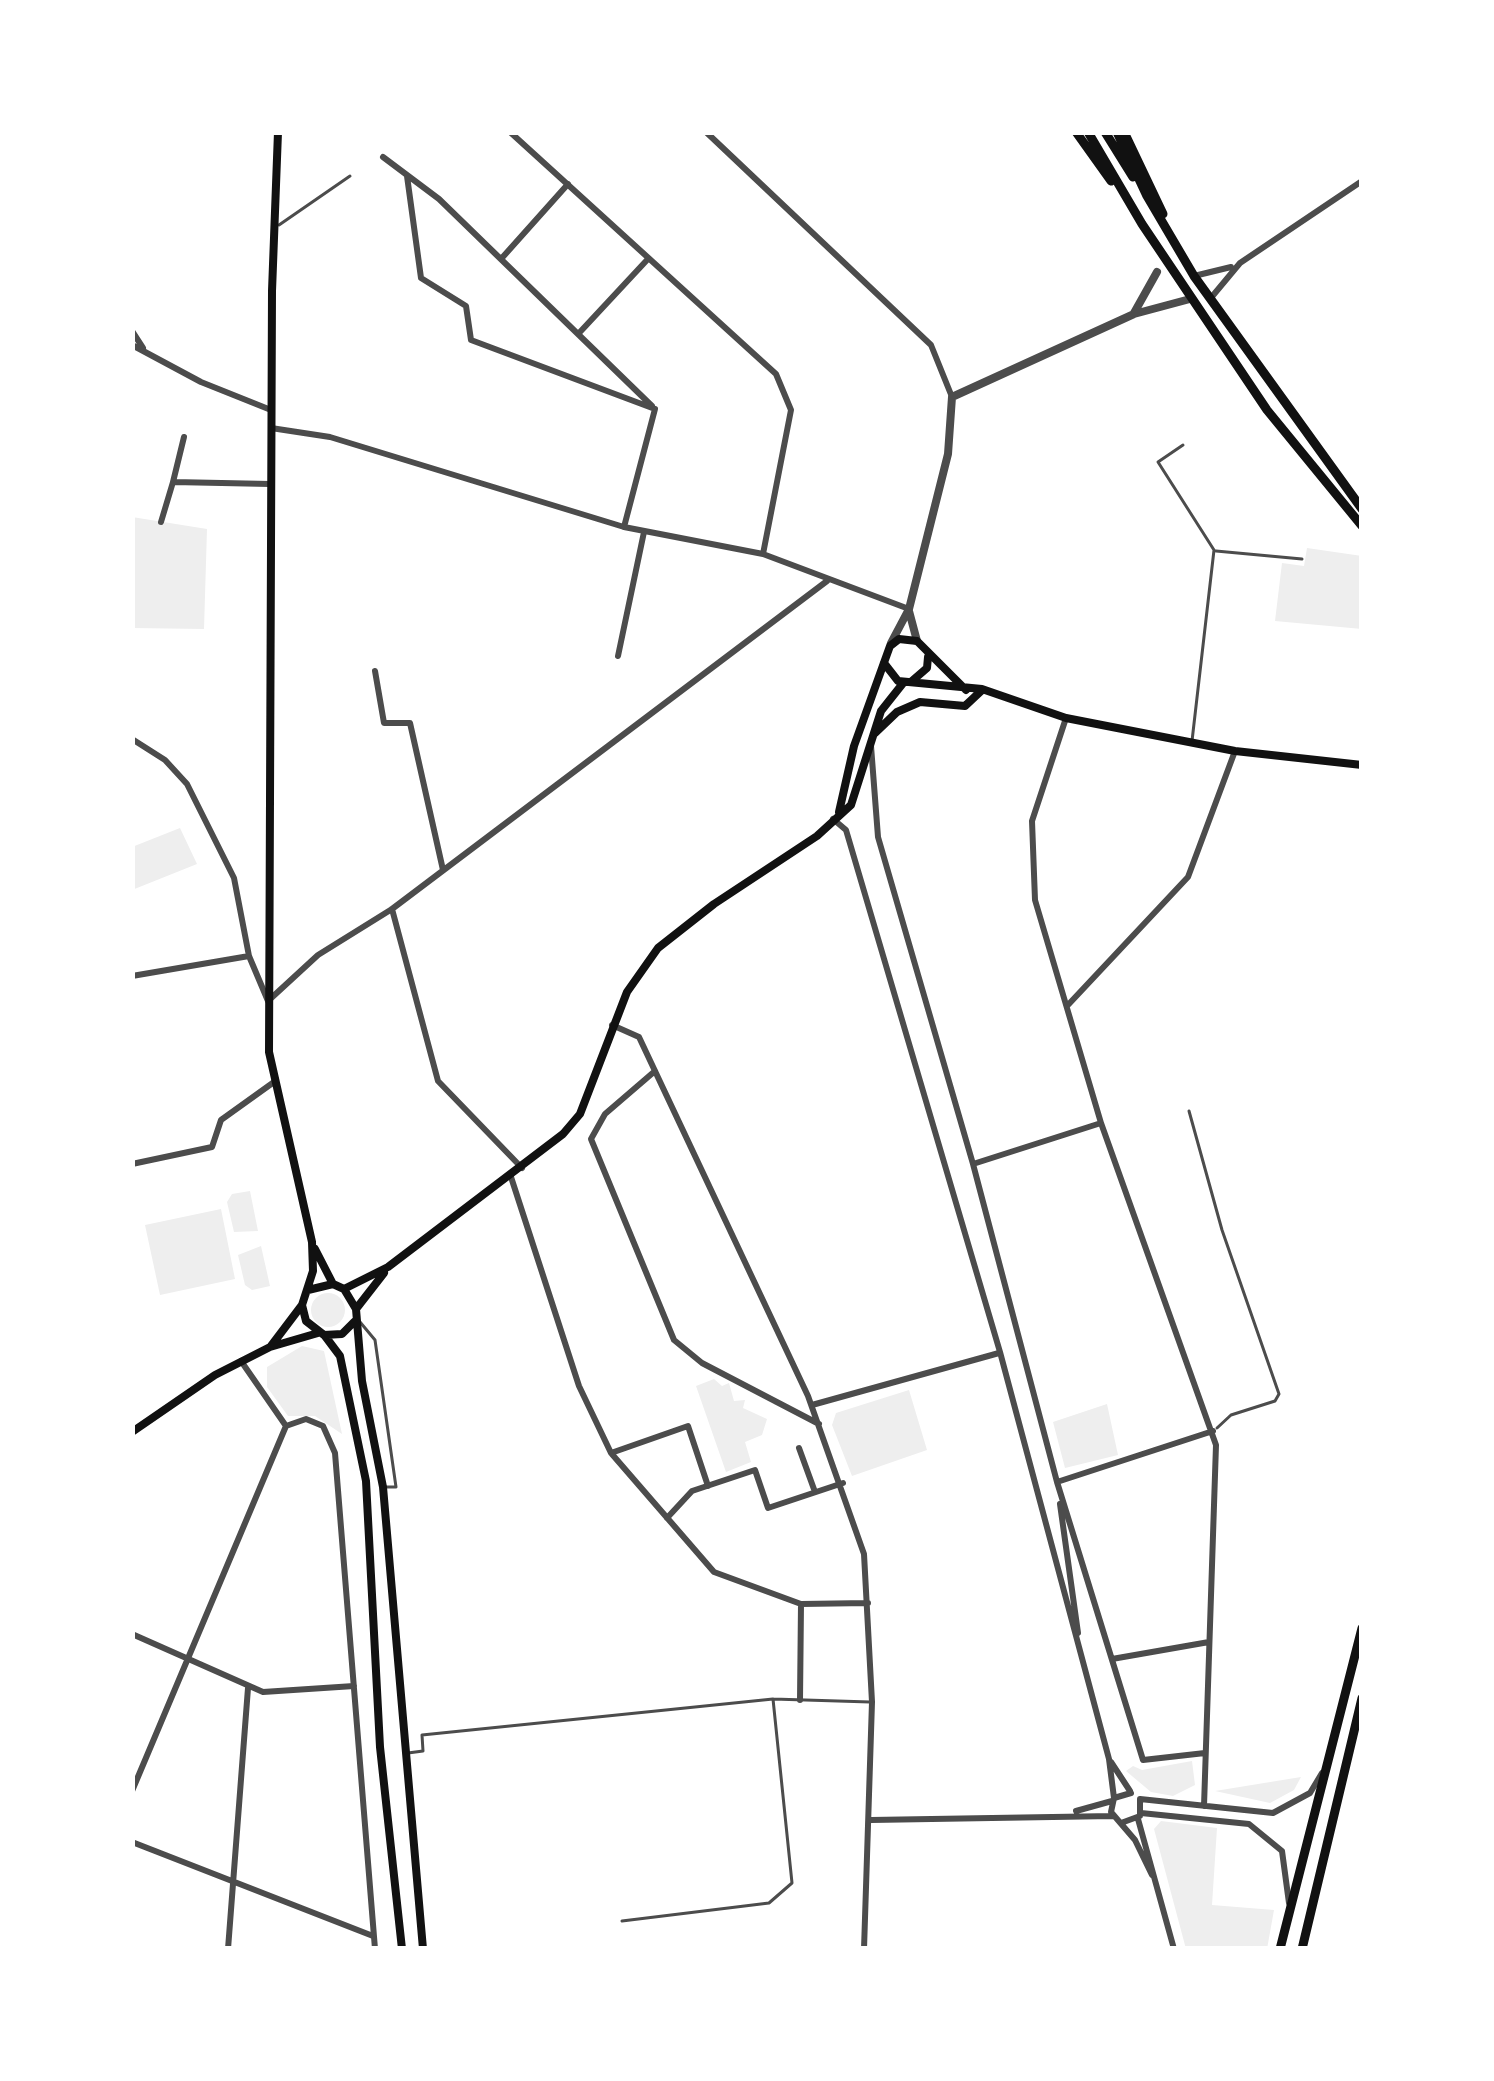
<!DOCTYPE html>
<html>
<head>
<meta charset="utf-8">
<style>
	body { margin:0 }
	#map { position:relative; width:1494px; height:2081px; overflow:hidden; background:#fff; font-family:"Golos Text",sans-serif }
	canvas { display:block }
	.frame { position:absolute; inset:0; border:135px solid #fff; pointer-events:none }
</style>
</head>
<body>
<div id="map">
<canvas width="1494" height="2081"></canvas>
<div class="frame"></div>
</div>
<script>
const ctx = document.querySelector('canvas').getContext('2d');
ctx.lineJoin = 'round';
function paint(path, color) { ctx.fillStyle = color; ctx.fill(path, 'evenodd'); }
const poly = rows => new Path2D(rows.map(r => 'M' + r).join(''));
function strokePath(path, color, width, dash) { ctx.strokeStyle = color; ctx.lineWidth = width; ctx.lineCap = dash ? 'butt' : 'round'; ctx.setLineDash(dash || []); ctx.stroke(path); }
const green = poly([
	[132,517,207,529,204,629,132,628],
	[1307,548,1362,556,1362,629,1275,621,1282,563,1304,566],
	[180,828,197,864,132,890,132,847],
	[250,1191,258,1231,234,1232,227,1202,232,1194],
	[221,1209,235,1279,160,1295,145,1225],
	[261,1246,270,1286,252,1290,245,1285,238,1255],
	'311 1310a17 17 0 1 1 34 0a17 17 0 1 1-34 0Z',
	[302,1346,324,1351,342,1434,315,1416,288,1416,267,1387,267,1367],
	[714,1379,722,1386,729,1383,734,1401,745,1400,743,1408,767,1419,762,1435,745,1442,751,1462,726,1472,696,1386],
	[909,1390,927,1450,852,1476,832,1425,836,1413],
	[1107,1404,1118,1455,1065,1468,1053,1422],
	[1192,1761,1195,1785,1173,1796,1151,1792,1126,1771,1133,1766,1142,1770],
	[1301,1777,1294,1790,1270,1803,1215,1791],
	[1161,1821,1217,1828,1212,1905,1274,1910,1267,1949,1186,1949,1154,1829]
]);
const service = poly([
	[279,225,350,176],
	[1183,445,1158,462,1214,550,1192,741],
	[1216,551,1302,559],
	[1189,1111,1222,1230,1279,1394,1275,1401,1231,1415,1217,1428],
	[360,1322,375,1340,396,1487,386,1487],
	[408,1753,423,1751,422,1735,773,1699,870,1702],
	[622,1921,769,1903,792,1883,773,1699]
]);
const minor = poly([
	[510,132,776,374,791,410,763,554],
	[706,132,931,345,952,397],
	[383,157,439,199,652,406],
	[407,176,421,278,466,306,471,340,655,409],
	[501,259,568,184],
	[1194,276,1231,267],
	[1210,299,1240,263,1362,181],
	[132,331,143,348],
	[580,332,647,260],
	[132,345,201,382,271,410],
	[271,428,330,437,624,527,763,554,909,609],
	[184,437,173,482,270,484],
	[161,522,173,482],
	[624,527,655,409],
	[618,656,644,532],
	[375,671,384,723,410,723,443,870],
	[1066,718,1032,821,1035,900,1101,1123,1216,1445,1204,1806],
	[132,739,165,760,187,784,234,878,249,956,268,1001,318,955,392,909,827,581],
	[871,746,878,837,973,1164,1057,1482,1143,1760,1205,1753],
	[833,819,846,830,1000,1352,1109,1759,1114,1798],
	[392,909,438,1081,522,1168],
	[132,976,249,956],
	[1067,1006,1188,877,1235,751],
	[612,1025,639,1037,655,1071,808,1396,864,1554,872,1702,864,1949],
	[655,1071,605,1114,591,1139,674,1340,702,1363,819,1424],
	[132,1164,212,1147,221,1120,274,1082],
	[973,1164,1101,1123],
	[511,1177,579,1386,611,1453,714,1572,801,1604,868,1603],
	[241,1361,286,1426],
	[812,1405,999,1353],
	[286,1426,306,1419,323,1426,335,1453,375,1949],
	[799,1448,815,1492],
	[611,1453,688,1426,708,1486],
	[1057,1482,1213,1431],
	[1060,1504,1078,1633],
	[667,1518,692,1491,755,1470,768,1508,843,1483],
	[132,1634,263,1692,354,1686],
	[1112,1659,1209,1642],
	[800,1700,801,1604],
	[1111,1762,1130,1791],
	[132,1791,286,1426],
	[1131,1793,1114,1798,1111,1812,1135,1840,1152,1875],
	[1140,1799,1273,1813,1310,1793,1322,1773],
	[1076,1811,1112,1801],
	[1141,1813,1249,1824,1282,1851,1289,1903],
	[1138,1819,1174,1949],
	[871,1820,1113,1816],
	[1121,1823,1140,1816,1140,1799],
	[132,1842,373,1936],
	[228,1949,248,1688]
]);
const tertiary = poly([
	[1134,313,1157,272],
	[909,611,917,641],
	[891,643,909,609,948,454,952,397,1134,314,1190,299]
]);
const secondary = poly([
	[278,132,272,291,269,1052,312,1242,313,1271,302,1305,306,1321,324,1335,342,1334,354,1322],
	[884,663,898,681,982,689,1066,718,1235,751,1362,765],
	[912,681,927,668,928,657],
	[875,733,897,712,920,702,965,706,981,691],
	[839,812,854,746,890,646,899,639,917,641,966,690],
	[315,1249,333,1284],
	[344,1289,388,1267,563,1134,580,1114,627,992,658,948,714,904,817,836,851,805,881,711,904,682],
	[308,1290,333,1284,344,1289,356,1309,362,1381,383,1487,423,1949],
	[356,1309,384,1273],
	[325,1336,340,1356,366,1481,380,1747,402,1949],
	[271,1346,302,1305],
	[132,1432,215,1375,270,1347,318,1333]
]);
const trunk = poly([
	[1076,132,1111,181],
	[1088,132,1142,224,1267,410,1362,526],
	[1105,132,1133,177],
	[1117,132,1147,196,1194,276,1362,509],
	[1124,132,1163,214],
	[1280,1949,1362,1628],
	[1302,1949,1362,1698]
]);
paint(green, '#eee');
strokePath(service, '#4c4c4c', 3);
strokePath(minor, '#4c4c4c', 6);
strokePath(tertiary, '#4c4c4c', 8);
strokePath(secondary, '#111', 8);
strokePath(trunk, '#111', 9);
</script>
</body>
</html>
